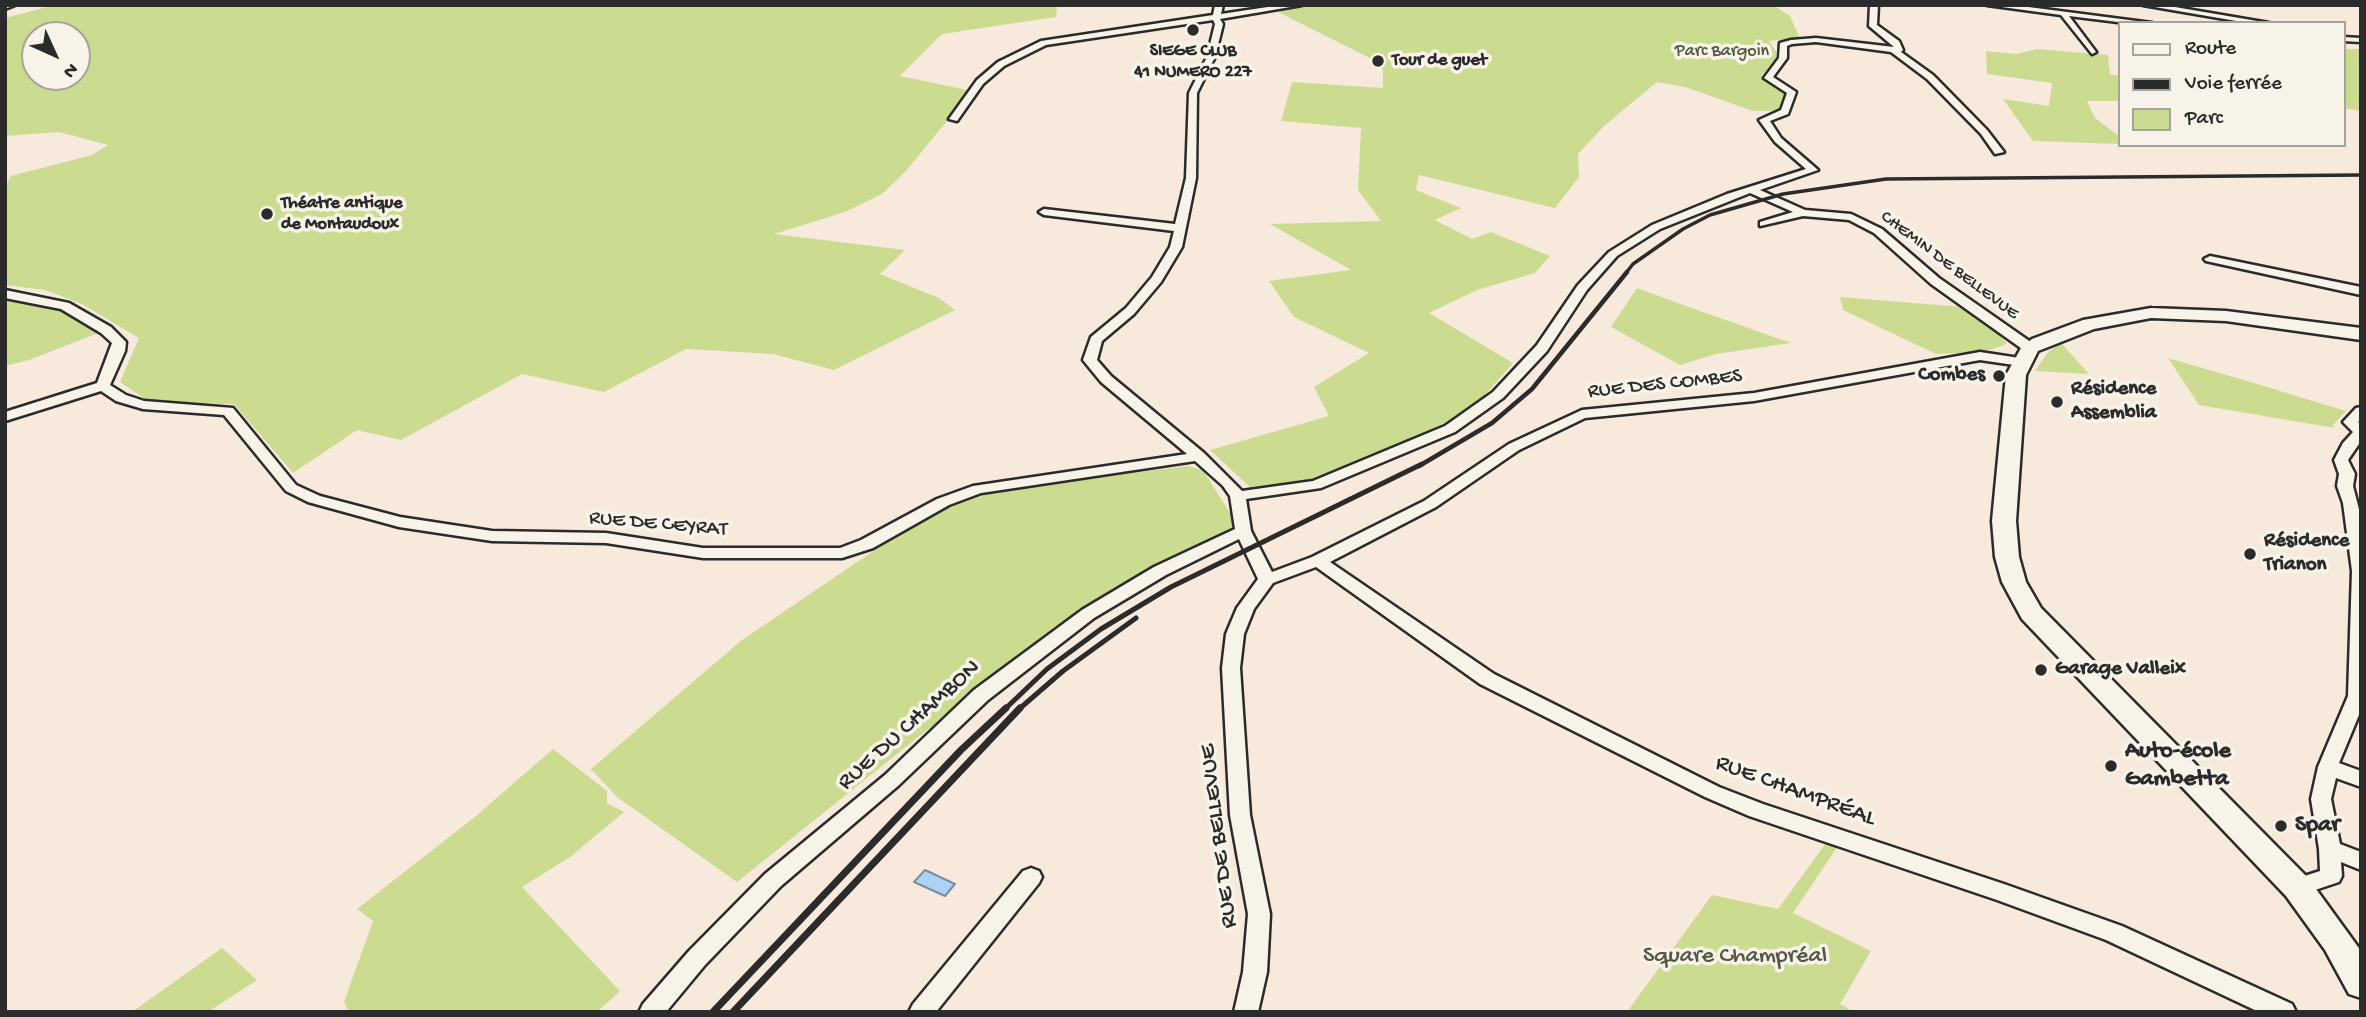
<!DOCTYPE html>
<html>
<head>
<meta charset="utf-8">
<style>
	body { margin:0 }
	#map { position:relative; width:2366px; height:1017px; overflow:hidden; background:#f7e9dc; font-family:"Gochi Hand",sans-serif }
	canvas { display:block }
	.frame { position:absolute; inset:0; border:7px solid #2b2b2b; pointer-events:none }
	.legend { position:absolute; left:2118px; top:21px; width:228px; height:126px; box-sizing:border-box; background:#f7f3e8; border:2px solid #a5a39c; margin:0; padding:9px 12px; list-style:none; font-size:21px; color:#2b2b2b }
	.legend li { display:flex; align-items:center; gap:14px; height:35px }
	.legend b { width:35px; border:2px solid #a5a39c }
	.north { position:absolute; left:21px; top:21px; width:70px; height:70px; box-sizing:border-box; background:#f7f3e8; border:2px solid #a5a39c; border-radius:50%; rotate:135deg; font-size:19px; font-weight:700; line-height:28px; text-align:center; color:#2b2b2b }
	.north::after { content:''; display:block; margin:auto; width:24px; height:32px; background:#2b2b2b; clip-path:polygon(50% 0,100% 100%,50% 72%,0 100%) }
</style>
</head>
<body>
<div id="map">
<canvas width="2366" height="1017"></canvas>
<div class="frame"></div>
<ul class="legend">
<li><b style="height:9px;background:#f7f3e8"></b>Route</li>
<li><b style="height:9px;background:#2b2b2b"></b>Voie ferrée</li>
<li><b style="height:19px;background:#cbdc91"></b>Parc</li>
</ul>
<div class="north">N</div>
</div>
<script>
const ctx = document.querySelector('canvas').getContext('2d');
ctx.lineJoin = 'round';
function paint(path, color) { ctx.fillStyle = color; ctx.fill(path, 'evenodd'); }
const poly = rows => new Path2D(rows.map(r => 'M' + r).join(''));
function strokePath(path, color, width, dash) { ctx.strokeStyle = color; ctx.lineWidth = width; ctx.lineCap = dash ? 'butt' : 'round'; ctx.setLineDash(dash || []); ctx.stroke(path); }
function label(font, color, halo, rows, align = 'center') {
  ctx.font = font + ' "Gochi Hand",sans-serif'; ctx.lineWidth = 7; ctx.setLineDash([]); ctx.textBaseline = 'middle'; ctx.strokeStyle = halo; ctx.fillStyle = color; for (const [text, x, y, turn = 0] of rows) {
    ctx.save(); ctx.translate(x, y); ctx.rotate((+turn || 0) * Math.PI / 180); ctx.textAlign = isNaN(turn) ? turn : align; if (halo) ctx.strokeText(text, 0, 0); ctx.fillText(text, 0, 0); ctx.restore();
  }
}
const green = poly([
	[55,5,1057,5,1056,17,942,34,900,76,972,91,904,173,882,194,845,212,774,234,905,250,880,274,939,298,955,310,834,370,773,354,686,349,604,392,522,374,401,440,357,430,293,473,234,404,151,403,120,382,139,338,82,304,45,290,5,285,5,187,11,176,92,155,108,145,59,132,5,136,5,18],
	[35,35,77,35,77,77,35,77],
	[1306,5,1773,5,1790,16,1800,38,1769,41,1777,53,1775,60,1761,76,1786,89,1781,111,1753,111,1685,87,1657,82,1604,126,1578,154,1579,177,1555,208,1419,175,1416,190,1461,208,1435,220,1472,239,1491,232,1550,256,1535,273,1477,290,1429,313,1513,363,1471,411,1352,465,1311,481,1250,487,1210,450,1329,416,1314,387,1369,353,1294,317,1269,281,1351,270,1270,224,1381,221,1358,190,1361,128,1281,121,1292,82,1383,88,1383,70,1368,57,1278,12],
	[2037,49,2108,55,2110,74,2119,76,2119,101,2087,101,2095,118,2119,136,2119,144,2033,141,2003,99,2049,106,2052,83,1987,74,1986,51,2016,54],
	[2343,49,2361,49,2361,111,2343,108],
	[1637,288,1686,306,1791,343,1716,354,1680,365,1611,327],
	[5,294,65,306,106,330,29,360,5,366],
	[1840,297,1962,307,1992,327,2007,344,1984,352,1936,354,1843,310],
	[2061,343,2089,374,2035,371,2048,352],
	[2168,358,2254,383,2346,411,2333,425,2335,428,2199,405],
	[1188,466,1203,470,1238,526,1233,533,1073,621,922,734,737,882,617,797,591,769,742,640,872,552,952,503,986,491],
	[553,749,607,791,607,803,624,812,570,857,522,887,620,991,597,1012,349,1012,344,1002,373,921,357,909,476,816],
	[1826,843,1838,846,1793,913,1871,951,1840,1004,1854,1012,1627,1012,1712,895,1778,909],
	[222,948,257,980,208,1012,132,1012]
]);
const water = poly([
	[925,870,955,884,945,896,914,882,925,870]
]);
const minor = poly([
	[5,5,15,5,5,9,5,5],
	[1215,5,1223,5,1221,14,1281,5,1302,5,1220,19,1223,24,1215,57,1197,93,1196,178,1182,247,1161,282,1134,314,1102,341,1097,360,1111,376,1204,453,1242,491,1313,481,1445,426,1493,392,1537,345,1578,285,1609,252,1652,225,1727,194,1806,169,1775,142,1759,120,1781,110,1787,93,1764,78,1779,58,1780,43,1791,40,1816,38,1894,47,1869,26,1870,5,1878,5,1877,25,1899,41,1903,50,1901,52,1933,75,1987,130,2004,152,1995,154,1981,134,1927,79,1891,52,1816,42,1792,44,1787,46,1787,58,1773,77,1796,92,1788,114,1770,121,1781,138,1818,170,1760,190,1805,210,1851,214,1882,229,1939,278,2035,345,2035,351,2025,351,1931,284,1874,233,1849,220,1803,216,1760,226,1760,222,1793,212,1750,193,1660,229,1617,256,1587,290,1547,351,1503,398,1455,432,1321,488,1246,499,1251,531,1272,572,1312,557,1424,501,1509,444,1582,410,1754,393,1980,352,2026,359,2026,365,2021,366,1980,360,1754,401,1585,418,1519,450,1436,507,1330,562,1494,674,1719,787,1763,804,2004,884,2122,926,2292,1004,2296,1012,2259,1012,2106,940,1997,900,1749,816,1705,797,1480,684,1316,567,1273,583,1254,609,1244,634,1240,668,1250,815,1270,914,1267,972,1258,1012,1234,1012,1243,972,1248,914,1230,815,1222,668,1226,634,1237,608,1258,579,1239,539,1166,575,1094,618,988,700,899,785,781,886,705,965,666,1012,639,1012,643,1004,689,951,765,874,885,775,974,690,1082,610,1154,567,1235,529,1230,496,1223,486,1195,461,981,493,949,505,873,548,842,558,703,558,606,543,492,541,399,527,308,502,286,491,224,415,143,409,116,401,101,391,5,421,5,412,97,383,112,343,101,333,61,309,5,298,5,290,69,303,111,327,126,342,125,351,110,385,126,395,144,401,233,408,296,485,320,496,400,517,492,531,606,533,703,548,840,548,861,540,937,499,973,486,1187,454,1101,382,1083,360,1091,337,1126,308,1152,277,1170,247,1174,231,1044,215,1039,212,1044,209,1175,224,1186,178,1189,93,1207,57,1215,24,1213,20,1046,45,1004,66,983,84,957,121,949,119,977,80,998,62,1041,41,1213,15,1215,5],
	[1987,5,2013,5,2152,23,2126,23,2069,16,2096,52,2092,54,2061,15,1987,5],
	[2143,5,2163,5,2269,23,2248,23,2143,5],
	[2343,37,2361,38,2361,42,2343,41,2343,37],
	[2210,256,2361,287,2361,295,2206,261,2204,259,2210,256],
	[2361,407,2361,419,2358,422,2361,424,2361,441,2348,460,2355,474,2353,486,2361,517,2361,710,2339,763,2361,771,2361,787,2336,778,2331,799,2340,844,2361,852,2361,870,2341,862,2342,876,2339,882,2297,896,2289,893,2286,887,2289,881,2320,871,2319,849,2311,799,2318,767,2348,696,2352,571,2343,503,2337,486,2339,474,2334,460,2343,443,2353,432,2343,422,2356,408,2361,407],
	[1031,868,1039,871,1042,877,1039,883,936,1012,909,1012,913,1004,1023,871,1031,868]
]);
const secondary = poly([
	[2151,308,2226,311,2361,328,2361,340,2226,321,2151,318,2094,329,2038,351,2026,375,2016,521,2019,557,2026,582,2041,608,2308,878,2361,951,2361,998,2349,994,2325,950,2286,896,2022,619,2002,582,1995,557,1992,521,2006,375,2021,348,2032,339,2083,320,2151,308]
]);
const railFar3 = poly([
	[1626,273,1633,264,1683,229,1710,215,1783,194,1886,179,2361,175]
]);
const railFar2 = poly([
	[1419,466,1492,423,1532,389,1627,272]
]);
const railFar1 = poly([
	[1004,710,1047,669,1101,629,1171,587,1422,464],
	[1018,710,1063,671,1136,618]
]);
const rail = poly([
	[713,1012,961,750,1006,708],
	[733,1012,1020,708]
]);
const markers = [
	[1193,30,7,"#2b2b2b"],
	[1378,61,7,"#2b2b2b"],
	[267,214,7,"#2b2b2b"],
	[1999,376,7,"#2b2b2b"],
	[2057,402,7,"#2b2b2b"],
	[2250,554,7,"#2b2b2b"],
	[2041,670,7,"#2b2b2b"],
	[2111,766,7,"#2b2b2b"],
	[2281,826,7,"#2b2b2b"]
];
const farPoinames = [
	["SIEGE CLUB",1193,52,"center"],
	["41 NUMERO 227",1193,73,"center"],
	["Tour de guet",1392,61],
	["Théatre antique",281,204],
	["de Montaudoux",281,225]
];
const farParknames = [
	["Parc Bargoin",1722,52]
];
const farStreetnames = [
	["CHEMIN DE BELLEVUE",1949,266,37]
];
const poiNames = [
	["Combes",1985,376,"right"],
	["Résidence",2071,390],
	["Assemblia",2071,414],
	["Résidence",2264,542],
	["Trianon",2264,566],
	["Garage Valleix",2055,670]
];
const streetNames = [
	["RUE DES COMBES",1665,385,-6],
	["RUE DE CEYRAT",658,525,5]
];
const nearStreetnames = [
	["RUE DU CHAMBON",910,726,-42],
	["RUE CHAMPRÉAL",1795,792,20],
	["RUE DE BELLEVUE",1220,836,-97]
];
const nearPoinames = [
	["Auto-école",2125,752],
	["Gambetta",2125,780],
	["Spar",2295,826]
];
const nearParknames = [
	["Square Champréal",1735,957]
];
paint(green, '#cbdc91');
paint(water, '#add2f6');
strokePath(water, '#798fa5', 2);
strokePath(minor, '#2b2b2b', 5);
strokePath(secondary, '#2b2b2b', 5);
paint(minor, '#f7f3e8');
paint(secondary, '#f7f3e8');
strokePath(railFar3, '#2b2b2b', 3.5);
strokePath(railFar2, '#2b2b2b', 4.5);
strokePath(railFar1, '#2b2b2b', 5);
strokePath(rail, '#2b2b2b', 7);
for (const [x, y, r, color] of markers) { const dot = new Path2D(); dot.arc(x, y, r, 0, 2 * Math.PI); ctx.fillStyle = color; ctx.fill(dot); strokePath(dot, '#f7f3e8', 2.5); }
label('bold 18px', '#2b2b2b', '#f7f3e8', farPoinames, 'left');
label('18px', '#535744', '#f7f3e8', farParknames);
label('18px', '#2b2b2b', '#f7f3e8', farStreetnames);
label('bold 21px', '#2b2b2b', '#f7f3e8', poiNames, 'left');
label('21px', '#2b2b2b', '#f7f3e8', streetNames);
label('24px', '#2b2b2b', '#f7f3e8', nearStreetnames);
label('bold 24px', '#2b2b2b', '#f7f3e8', nearPoinames, 'left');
label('24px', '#535744', '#f7f3e8', nearParknames);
</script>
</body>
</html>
